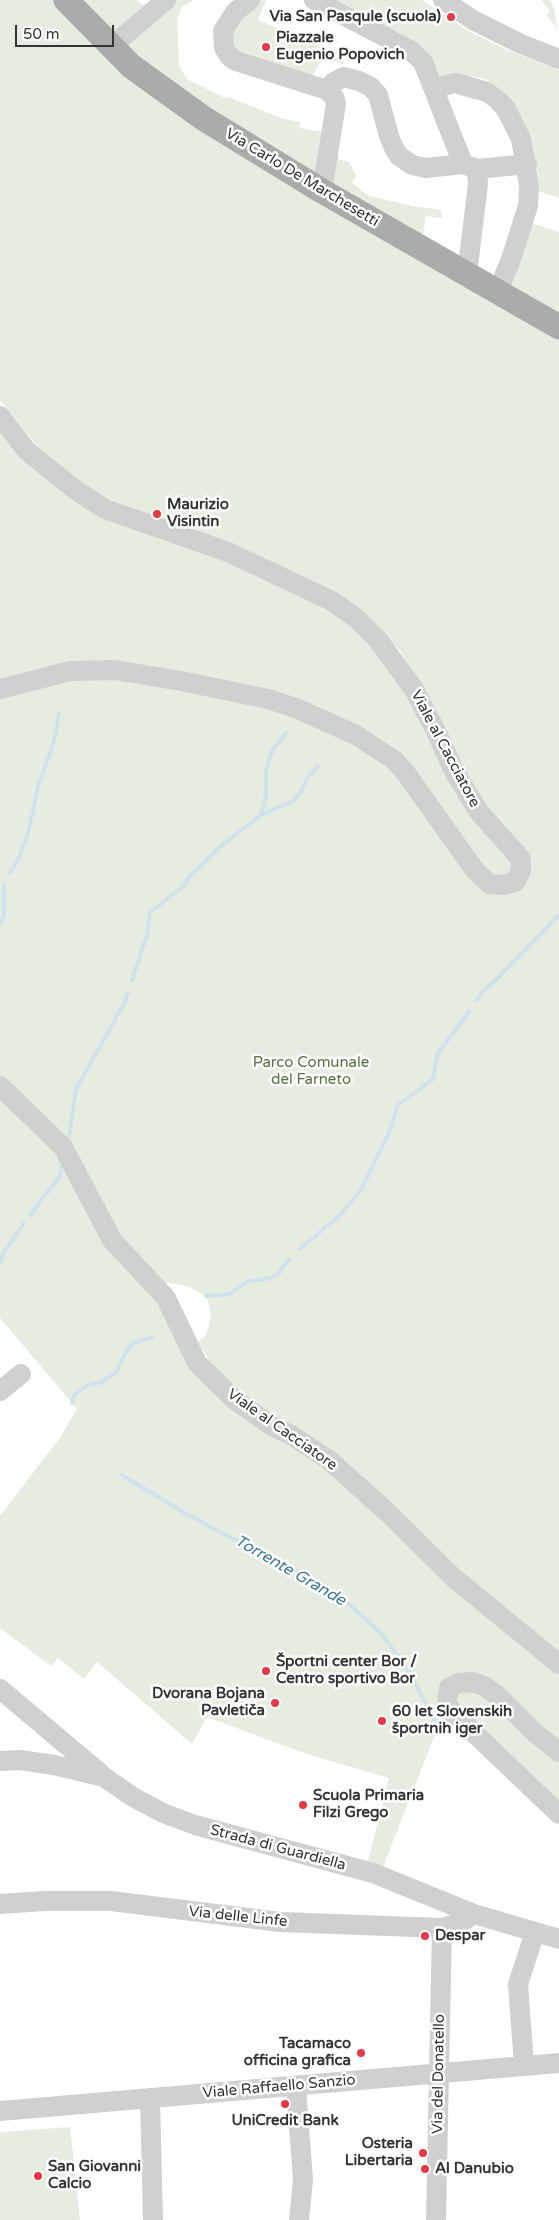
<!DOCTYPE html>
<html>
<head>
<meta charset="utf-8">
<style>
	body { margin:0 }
	#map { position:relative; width:559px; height:2220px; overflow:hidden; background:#fff; font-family:"Varela Round",sans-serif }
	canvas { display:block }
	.scale { position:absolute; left:15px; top:25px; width:99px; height:22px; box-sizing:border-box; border:2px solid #333; border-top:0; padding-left:6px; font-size:15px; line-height:18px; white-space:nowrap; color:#333; -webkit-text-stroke:4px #fff; paint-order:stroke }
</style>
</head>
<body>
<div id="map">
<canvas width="559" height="2220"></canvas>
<div class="scale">50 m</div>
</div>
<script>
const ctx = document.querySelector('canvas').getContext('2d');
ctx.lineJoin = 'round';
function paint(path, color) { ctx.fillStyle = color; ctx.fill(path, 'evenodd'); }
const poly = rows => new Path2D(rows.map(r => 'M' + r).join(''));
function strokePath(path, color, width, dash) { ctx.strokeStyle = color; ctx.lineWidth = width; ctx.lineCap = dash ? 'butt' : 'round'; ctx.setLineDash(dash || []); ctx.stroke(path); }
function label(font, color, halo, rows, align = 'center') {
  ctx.font = font + ' "Varela Round",sans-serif'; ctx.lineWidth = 5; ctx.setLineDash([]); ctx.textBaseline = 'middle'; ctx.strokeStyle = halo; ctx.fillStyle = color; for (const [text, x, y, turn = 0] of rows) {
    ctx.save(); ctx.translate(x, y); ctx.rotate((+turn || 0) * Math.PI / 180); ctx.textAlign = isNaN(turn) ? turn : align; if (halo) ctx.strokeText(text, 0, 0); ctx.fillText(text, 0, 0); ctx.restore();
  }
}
const green = poly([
	[0,0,55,0,101,48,559,337,559,1656,249,1400,212,1365,198,1342,206,1335,209,1325,211,1312,206,1296,188,1286,162,1282,114,1230,0,1078,0,697,53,682,114,678,202,693,298,716,353,743,400,777,481,891,504,894,523,881,493,816,461,766,431,703,400,651,370,620,221,540,97,495,36,445,0,400],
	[81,0,137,0,145,7,115,35],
	[175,0,194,0,182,7,177,19,179,66,187,79,225,98,229,97,280,118,300,122,300,128,323,132,317,177,177,87,124,45],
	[259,0,266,0,258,20,336,54,335,57,344,61,343,64,323,57,310,80,232,50,233,24],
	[333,0,422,0,468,31,507,50,559,70,559,198,538,191,538,175,522,118,503,91,486,79,459,75,439,76],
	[541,0,550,0,554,9,557,29,547,15,550,11],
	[338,143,338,159,349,162,356,176,352,183,369,196,413,206,441,210,442,218,425,216,424,232,419,237,329,183],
	[531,223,559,232,559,316,510,285],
	[0,428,58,485,226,557,337,612,365,635,396,677,515,866,509,877,493,877,387,748,190,675,0,682],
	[0,1095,56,1152,159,1300,191,1367,319,1461,559,1672,559,1745,509,1697,448,1679,451,1721,445,1730,434,1737,383,1867,368,1861,389,1778,307,1754,207,1717,192,1744,97,1662,84,1679,58,1658,51,1666,0,1628,0,1516,59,1439,77,1409,0,1318],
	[469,1688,491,1697,529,1738,559,1762,559,1803,458,1710,457,1693],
	[70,2127,80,2220,0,2220,0,2132]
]);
const stream = poly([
	[261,815,266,795,266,771,272,751,286,733],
	[10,873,19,858,28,833,38,787,54,741,59,713],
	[0,924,4,916,4,885],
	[132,980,147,935,150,912,184,886,189,877,220,847,261,815,293,801,301,792,308,777,318,766],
	[477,1000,482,992,496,980,559,915],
	[69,1136,76,1089,125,1002,128,993],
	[30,1215,60,1176,61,1167],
	[300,1249,340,1215,361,1190,392,1126,397,1106,433,1079,438,1053,469,1012],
	[0,1263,3,1254,24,1223],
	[206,1296,230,1294,246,1282,271,1278,279,1273,289,1259],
	[72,1403,75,1394,86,1386,101,1382,116,1373,124,1355,133,1343,153,1337],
	[122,1475,188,1515,301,1574,346,1602,383,1635,410,1674,439,1729]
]);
const minor = poly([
	[250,0,235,12,223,31,224,48,229,56,236,61,327,90],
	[314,0,410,50,423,62,463,164],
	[443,0,473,20,521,44,559,59],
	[111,47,166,0],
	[435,88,455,83,487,92,498,100,506,109,521,139,529,186,528,206,511,259,498,291],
	[477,169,527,164],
	[322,191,336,104,334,97,327,90,334,82,344,77,359,81,371,87,378,95,389,136,394,148,399,156,412,165,426,168,463,164,477,169,478,184,467,274],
	[0,416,27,451,77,491,105,509,228,552,332,601,356,618,378,640,413,688,435,729,455,773,479,812,521,859,521,871,515,882,503,885,489,884,474,869,405,772,394,760,356,735,298,709,268,699,181,681,115,670,70,671,0,689],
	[0,1086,63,1147,112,1240,166,1298,197,1363,235,1400,272,1426,291,1435,329,1460,387,1512,454,1578,559,1664],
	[0,1391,21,1374],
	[0,1689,101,1774],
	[559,1752,535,1733,498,1696,484,1686,472,1682,459,1683,449,1688,447,1702,453,1713,559,1814],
	[0,1761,20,1760,54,1765,104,1777,133,1797,163,1813,195,1825,373,1873,474,1914,559,1939],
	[0,1904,45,1901,111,1901,280,1922,442,1928,460,1923,474,1914],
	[524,2066,518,1984,535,1932],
	[296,2086,303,2180,299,2220],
	[150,2098,153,2220],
	[0,2111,559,2063],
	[436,2220,442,1928]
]);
const major = poly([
	[66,0,131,66,203,118,322,191,559,327]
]);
const markers = [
	[451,17,5,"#e63946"],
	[266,47,5,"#e63946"],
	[157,514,5,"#e63946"],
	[266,1671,5,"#e63946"],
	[275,1703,5,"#e63946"],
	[382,1721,5,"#e63946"],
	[303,1805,5,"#e63946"],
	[425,1936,5,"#e63946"],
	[361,2053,5,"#e63946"],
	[285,2104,5,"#e63946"],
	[423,2153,5,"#e63946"],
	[425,2169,5,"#e63946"],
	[38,2176,5,"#e63946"]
];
const poiNames = [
	["Via San Pasqule (scuola)",441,17,"right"],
	["Piazzale",276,38],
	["Eugenio Popovich",276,55],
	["Maurizio",167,505],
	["Visintin",167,522],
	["Športni center Bor /",276,1662],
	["Centro sportivo Bor",276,1679],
	["Dvorana Bojana",265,1694,"right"],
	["Pavletiča",265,1711,"right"],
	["60 let Slovenskih",392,1712],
	["športnih iger",392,1729],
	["Scuola Primaria",313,1796],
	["Filzi Grego",313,1813],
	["Despar",435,1936],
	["Tacamaco",351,2044,"right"],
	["officina grafica",351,2061,"right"],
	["UniCredit Bank",285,2121,"center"],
	["Osteria",413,2144,"right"],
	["Libertaria",413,2161,"right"],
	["San Giovanni",48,2167],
	["Calcio",48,2184],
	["Al Danubio",435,2169]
];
const streetNames = [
	["Via Carlo De Marchesetti",302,178,31],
	["Viale al Cacciatore",445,749,62],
	["Viale al Cacciatore",282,1430,35],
	["Strada di Guardiella",278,1848,15],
	["Via delle Linfe",238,1917,6],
	["Via del Donatello",439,2074,-89],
	["Viale Raffaello Sanzio",279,2087,-5]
];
const parkNames = [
	["Parco Comunale",311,1063],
	["del Farneto",311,1080]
];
const waterNames = [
	["Torrente Grande",290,1571,30]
];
paint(green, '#e6ecdf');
strokePath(stream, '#cfe2ee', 4);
strokePath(minor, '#d0d0d0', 20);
strokePath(major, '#ababab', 25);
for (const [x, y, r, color] of markers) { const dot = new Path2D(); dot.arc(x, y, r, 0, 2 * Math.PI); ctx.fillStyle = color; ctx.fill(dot); strokePath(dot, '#fff', 2); }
label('bold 15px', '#333', '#fff', poiNames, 'left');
label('15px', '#333', '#fff', streetNames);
label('15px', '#56703f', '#fff', parkNames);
label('italic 16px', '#3f7597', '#fff', waterNames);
</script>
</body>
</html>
